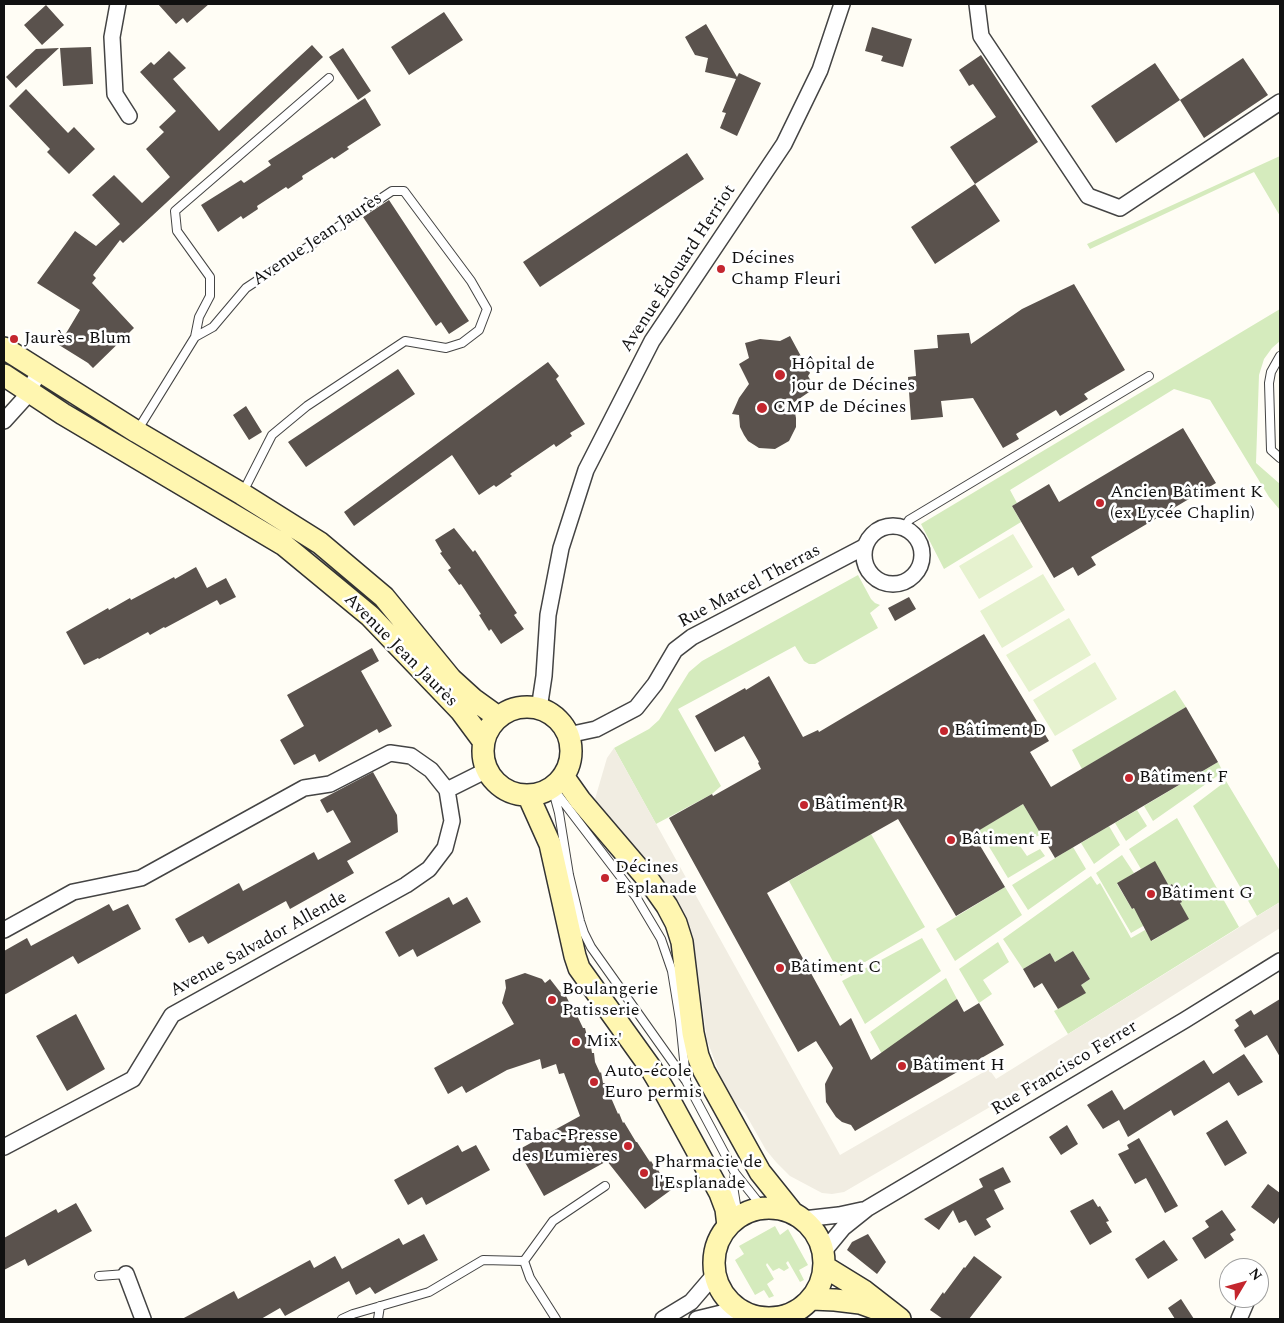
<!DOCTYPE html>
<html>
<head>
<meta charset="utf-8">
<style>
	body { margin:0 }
	#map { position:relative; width:1284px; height:1323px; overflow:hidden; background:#fffdf5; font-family:Spectral,serif }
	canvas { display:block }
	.frame { position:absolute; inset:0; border:5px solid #111; pointer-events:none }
	.north { position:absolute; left:1219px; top:1258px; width:50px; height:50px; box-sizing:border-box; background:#fff; border:1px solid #a0a0a0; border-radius:50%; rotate:53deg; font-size:14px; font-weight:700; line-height:20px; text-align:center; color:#111 }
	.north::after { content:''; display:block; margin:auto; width:18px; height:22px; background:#c4262e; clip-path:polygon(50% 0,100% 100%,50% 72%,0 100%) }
</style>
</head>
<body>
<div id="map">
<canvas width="1284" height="1323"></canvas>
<div class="frame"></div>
<div class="north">N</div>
</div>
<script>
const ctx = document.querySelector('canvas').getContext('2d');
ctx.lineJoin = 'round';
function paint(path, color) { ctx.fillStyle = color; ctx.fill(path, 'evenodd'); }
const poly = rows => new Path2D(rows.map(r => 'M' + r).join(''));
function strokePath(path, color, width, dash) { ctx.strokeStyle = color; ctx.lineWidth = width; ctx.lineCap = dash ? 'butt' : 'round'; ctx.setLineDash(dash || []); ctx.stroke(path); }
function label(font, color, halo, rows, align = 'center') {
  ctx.font = font + ' Spectral,serif'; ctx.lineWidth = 5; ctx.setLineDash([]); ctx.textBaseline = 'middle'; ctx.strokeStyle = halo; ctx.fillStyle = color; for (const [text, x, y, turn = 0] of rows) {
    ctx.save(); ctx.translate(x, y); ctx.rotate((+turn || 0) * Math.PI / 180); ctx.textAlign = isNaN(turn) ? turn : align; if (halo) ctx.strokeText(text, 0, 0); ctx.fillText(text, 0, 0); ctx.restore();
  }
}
const green = poly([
	[1280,156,1280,216,1254,172,1090,249,1087,244],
	[1280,309,1280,341,1272,348,1264,359,1259,375,1256,463,1280,484,1280,510,1269,497,1210,400,1174,389,1010,490,1017,503,1012,506,1021,522,944,569,921,524],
	[858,575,871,599,875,603,880,605,870,613,878,628,815,664,809,664,804,661,795,646,678,709,721,786,712,794,656,824,614,748,649,729,659,720,689,672,702,661],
	[1175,690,1186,707,1082,769,1072,750],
	[1218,762,1223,772,1153,821,1144,806],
	[1226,781,1280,871,1280,902,1257,916,1193,806],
	[1023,804,1041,834,1020,846,1027,856,1040,849,1045,856,1008,878,979,830],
	[1137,810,1147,826,1126,841,1115,823],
	[1177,818,1239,927,1068,1034,1054,1011,1058,1009,1081,985,1090,979,1073,951,1055,962,1050,953,1023,969,1003,939,1091,876,1097,885,1100,883,1131,938,1145,930,1152,941,1188,919,1180,903,1182,901,1172,884,1169,886,1155,862,1141,869,1129,849],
	[1109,826,1120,845,1094,864,1081,843],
	[871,834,925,927,841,976,789,881],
	[1073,847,1086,869,1028,910,1012,885],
	[1122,855,1134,873,1117,884,1132,909,1135,908,1144,923,1143,926,1131,933,1096,873],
	[1005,887,1022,915,955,961,936,929],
	[922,938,941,971,865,1024,842,981],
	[998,942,1009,962,983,980,992,994,979,1003,959,969],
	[946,978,957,999,884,1058,870,1032],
	[775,1226,780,1235,788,1229,808,1265,799,1270,804,1280,800,1282,788,1261,786,1263,789,1268,784,1271,779,1268,773,1271,767,1263,766,1265,774,1279,767,1284,774,1296,769,1298,764,1290,755,1295,735,1260,744,1254,739,1246]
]);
const pitch = poly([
	[1013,534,1033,567,979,599,959,566],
	[1043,574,1065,610,1002,648,980,611],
	[1069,618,1091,655,1029,692,1006,655],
	[1095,662,1117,699,1055,736,1033,700]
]);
const plaza = poly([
	[614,748,840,1155,989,1069,996,1079,1280,902,1280,928,1069,1061,844,1192,832,1194,822,1193,790,1176,776,1162,766,1150,745,1113,736,1104,720,1075,707,1040,693,936,687,920,679,905,657,873,595,799,607,758]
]);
const building = poly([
	[158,4,209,4,187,23,183,18,176,24],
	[46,5,64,25,42,45,24,25],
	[444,12,463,40,409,75,391,47],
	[706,24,737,77,739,73,761,83,737,136,720,128,726,113,722,112,736,79,705,72,708,58,695,55,685,37],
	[872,27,912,39,903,67,881,61,883,56,865,51],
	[312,45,323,57,123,243,120,240,93,275,96,278,92,283,134,328,93,368,88,363,59,345,80,310,37,283,75,231,96,246,120,224,92,195,114,175,142,203,170,177,146,149,164,132,159,127,176,111,140,72,151,62,154,65,169,51,186,68,173,79,219,131],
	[91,47,93,84,63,86,60,48],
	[59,48,16,88,6,77,36,49],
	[343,48,371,91,358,100,329,57],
	[981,55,1038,142,975,184,950,147,996,117,973,84,969,86,959,70],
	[1243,58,1268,95,1204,138,1180,100],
	[1155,63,1180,100,1116,143,1091,106],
	[26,89,68,133,74,127,95,149,69,174,47,152,50,149,9,106],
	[365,98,381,125,347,147,349,149,334,159,332,157,302,176,303,179,288,189,286,187,257,206,258,209,243,219,241,216,218,232,201,205,241,180,244,183,271,165,268,161],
	[687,153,704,179,540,287,523,262],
	[975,184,1000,221,935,264,911,227],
	[389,200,469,321,449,334,441,322,436,326,363,217],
	[1074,284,1125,370,1084,394,1088,399,1060,416,1056,410,1016,434,1019,439,1003,448,973,398,941,401,943,417,911,420,908,377,916,376,914,350,938,348,937,335,969,333,971,344,1022,309],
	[790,336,810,373,808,376,815,388,793,403,796,418,796,427,789,441,775,449,759,448,748,441,744,435,740,427,739,415,732,414,739,398,749,384,739,364,749,358,745,343,760,339,780,341],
	[548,362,559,376,556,379,585,424,570,433,572,436,556,447,554,444,510,474,512,476,496,487,494,485,479,495,452,455,354,526,344,512],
	[398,369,415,394,306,467,288,442],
	[246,406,262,432,249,440,233,415],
	[1183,428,1216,483,1091,557,1096,565,1078,576,1073,567,1054,578,1012,506,1049,484,1059,502],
	[454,528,473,552,475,550,517,613,514,615,524,629,501,644,491,629,489,631,479,615,481,614,461,584,459,585,448,570,451,568,440,553,442,552,435,540],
	[196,567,207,588,226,578,236,597,220,605,217,600,165,628,164,627,150,635,148,632,99,659,98,658,84,665,66,632,108,608,109,610,130,598,131,600,174,577,175,579],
	[909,597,916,609,895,621,888,608],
	[984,634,1049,741,1030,752,1051,787,1186,707,1218,762,1055,858,1023,804,973,834,1005,887,956,916,898,819,767,893,840,1026,851,1018,871,1060,957,999,964,1012,979,1003,1004,1045,855,1131,851,1125,842,1122,836,1117,826,1102,825,1084,833,1068,816,1041,798,1052,669,818,712,794,713,796,761,769,758,763,759,762,744,736,715,752,695,716,745,688,746,690,769,676,803,737,818,730,819,732],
	[372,648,379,661,361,671,392,726,379,733,377,729,319,762,315,754,294,765,280,740,304,726,287,695],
	[373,772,397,815,398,832,347,861,354,873,290,909,286,901,208,944,203,936,189,943,175,919,239,883,243,891,314,852,318,860,351,842,333,810,327,813,320,800],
	[1155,861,1169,886,1172,884,1182,902,1180,903,1189,919,1151,941,1134,908,1132,909,1117,883],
	[449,897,453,905,467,897,481,922,417,957,413,949,399,957,385,932],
	[109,904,113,911,128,904,141,929,78,964,73,956,4,995,4,951,27,938,31,946],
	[1073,951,1090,979,1081,985,1086,993,1058,1009,1042,983,1034,988,1023,969,1050,953,1055,962],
	[525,973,542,979,545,983,550,979,564,997,566,996,572,1008,573,1007,583,1028,585,1028,588,1040,590,1040,592,1053,594,1053,595,1062,600,1073,601,1072,603,1083,605,1083,608,1094,609,1093,618,1114,619,1113,623,1123,624,1122,636,1142,637,1142,650,1162,651,1161,657,1171,658,1170,671,1190,645,1209,607,1161,544,1196,518,1150,580,1116,564,1073,559,1074,556,1064,542,1069,540,1059,507,1070,466,1093,462,1086,448,1094,434,1068,514,1024,502,1003,506,988,505,980],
	[1280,999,1280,1057,1267,1035,1245,1048,1234,1030,1239,1026,1235,1020,1251,1010,1254,1015],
	[76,1014,105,1069,67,1091,36,1036],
	[1244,1054,1263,1082,1238,1096,1229,1082,1174,1116,1171,1110,1128,1137,1119,1120,1103,1129,1087,1105,1112,1090,1124,1110,1204,1060,1213,1074],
	[1227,1120,1247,1153,1225,1166,1206,1133],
	[1067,1125,1078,1144,1061,1155,1049,1137],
	[1139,1138,1178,1206,1165,1213,1146,1178,1135,1184,1118,1154,1129,1149,1127,1145],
	[458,1145,462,1152,476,1145,490,1170,426,1205,422,1197,408,1205,394,1180],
	[1003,1167,1011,1182,994,1190,1004,1209,986,1219,991,1227,975,1236,966,1220,959,1223,953,1210,939,1230,924,1219,983,1187,979,1179],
	[1268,1184,1280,1193,1280,1216,1274,1224,1251,1207],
	[1093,1199,1098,1207,1100,1206,1109,1221,1106,1222,1112,1232,1090,1245,1070,1211],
	[76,1203,92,1231,28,1266,25,1259,4,1270,4,1238,56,1209,58,1213],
	[1222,1210,1236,1230,1230,1234,1234,1240,1205,1259,1192,1238,1209,1227,1205,1221],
	[424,1234,438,1260,375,1294,370,1287,356,1295,349,1281,285,1316,280,1308,261,1319,182,1319,234,1291,238,1299,310,1260,314,1268,335,1256,342,1269,399,1238,403,1245],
	[868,1234,886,1262,877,1274,847,1250,852,1242],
	[1164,1240,1178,1260,1148,1279,1135,1259],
	[974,1256,1002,1277,969,1319,943,1319,930,1310,943,1292,944,1294,964,1267,965,1268],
	[1181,1299,1194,1319,1175,1319,1168,1308]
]);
const lane = poly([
	[195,337,199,317,210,296,210,277,177,231,175,211,329,78],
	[1280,356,1271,372,1269,383,1271,450,1280,458],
	[137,431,195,337,213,327,246,288,392,191,404,191,471,281,487,309,479,330,462,343,446,348,405,341,307,406,272,435,243,492],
	[904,529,909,520,1149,376],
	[552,787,559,813,569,875,580,921,584,933,591,947,686,1081,735,1173,763,1208],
	[555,791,636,897,661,939,672,971,680,1020,686,1079],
	[735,1173,733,1186,738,1217],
	[99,1276,126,1274],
	[342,1319,353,1314,429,1292,483,1260,524,1261],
	[378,1319,380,1306],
	[556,1319,530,1278,524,1261,553,1221,605,1186]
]);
const street = poly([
	[118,4,112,37,115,94,129,116],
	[977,4,981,36,1088,196,1120,208,1280,102],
	[4,421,23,400,40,371],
	'864 555a29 29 0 1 1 58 0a29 29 0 1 1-58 0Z',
	[539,709,544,676,548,615,561,548,586,470,652,341,784,144,820,70,842,4],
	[568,735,596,729,636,708,655,684,675,650,692,637,864,547],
	[4,930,73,892,141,878,304,788,330,784,390,753,411,756,431,770,447,790],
	[4,1147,133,1079,172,1015,406,885,429,869,445,848,452,821,447,790,487,770],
	[803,1219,839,1215,862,1210],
	[824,1251,843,1228,868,1208,1185,1020,1280,961],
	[126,1274,143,1319],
	[663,1319,691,1302,715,1274],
	[697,1319,738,1309],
	[1239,1319,1248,1298]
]);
const secondary = poly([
	[4,348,137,432,242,494,320,543,384,597,451,679,473,699,498,717],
	[4,375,63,414,284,545,370,616,461,711,484,742],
	'483 751a44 44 0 1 1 88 0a44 44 0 1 1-88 0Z',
	[563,776,580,800,650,882,667,906,676,923,682,942,693,1033,698,1056,704,1071,760,1172,792,1212],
	[528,795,550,844,575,956,579,968,650,1067,665,1092,720,1193,726,1209,728,1226],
	'714 1263a55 55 0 1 1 110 0a55 55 0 1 1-110 0Z',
	[825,1267,864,1291,900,1319],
	[812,1299,835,1300,860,1303,882,1311]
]);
const markers = [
	[721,269,5,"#c4262e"],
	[14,339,5,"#c4262e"],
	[780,375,6,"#c4262e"],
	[762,408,6,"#c4262e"],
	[1100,503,5,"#c4262e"],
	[944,731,5,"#c4262e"],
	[1129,778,5,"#c4262e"],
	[804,805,5,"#c4262e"],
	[951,840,5,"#c4262e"],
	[605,878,5,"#c4262e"],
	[1151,894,5,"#c4262e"],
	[780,968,5,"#c4262e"],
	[552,1000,5,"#c4262e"],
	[576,1042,5,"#c4262e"],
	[902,1066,5,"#c4262e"],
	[594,1082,5,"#c4262e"],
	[628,1146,5,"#c4262e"],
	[644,1173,5,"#c4262e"]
];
const streetNames = [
	["Avenue Jean Jaurès",318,240,-34],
	["Avenue Édouard Herriot",679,269,-57],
	["Rue Marcel Therras",750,587,-28],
	["Avenue Jean Jaurès",400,651,45],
	["Avenue Salvador Allende",259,945,-29],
	["Rue Francisco Ferrer",1065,1069,-31]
];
const poiNames = [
	["Décines",731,259],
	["Champ Fleuri",731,280],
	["Jaurès - Blum",24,339],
	["Hôpital de",791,365],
	["jour de Décines",791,386],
	["CMP de Décines",773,408],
	["Ancien Bâtiment K",1110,493],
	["(ex Lycée Chaplin)",1110,514],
	["Bâtiment D",954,731],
	["Bâtiment F",1139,778],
	["Bâtiment R",814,805],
	["Bâtiment E",961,840],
	["Décines",615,868],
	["Esplanade",615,889],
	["Bâtiment G",1161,894],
	["Bâtiment C",790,968],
	["Boulangerie",562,990],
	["Patisserie",562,1011],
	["Mix'",586,1042],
	["Bâtiment H",912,1066],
	["Auto-école",604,1072],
	["Euro permis",604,1093],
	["Tabac-Presse",618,1136,"right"],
	["des Lumières",618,1157,"right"],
	["Pharmacie de",654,1163],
	["l'Esplanade",654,1184]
];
paint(green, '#d5ebbd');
paint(pitch, '#e6f2cf');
paint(plaza, '#f1ede2');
paint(building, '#5a524d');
strokePath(lane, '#444', 10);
strokePath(street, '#444', 18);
strokePath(secondary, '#333', 24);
strokePath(lane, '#fff', 8);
strokePath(street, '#fff', 15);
strokePath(secondary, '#fff6b0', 21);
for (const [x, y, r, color] of markers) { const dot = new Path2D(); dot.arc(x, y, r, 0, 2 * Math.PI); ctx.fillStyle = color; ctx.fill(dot); strokePath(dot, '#fff', 2); }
label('18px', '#111', '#fff', streetNames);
label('18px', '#111', '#fff', poiNames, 'left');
</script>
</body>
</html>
